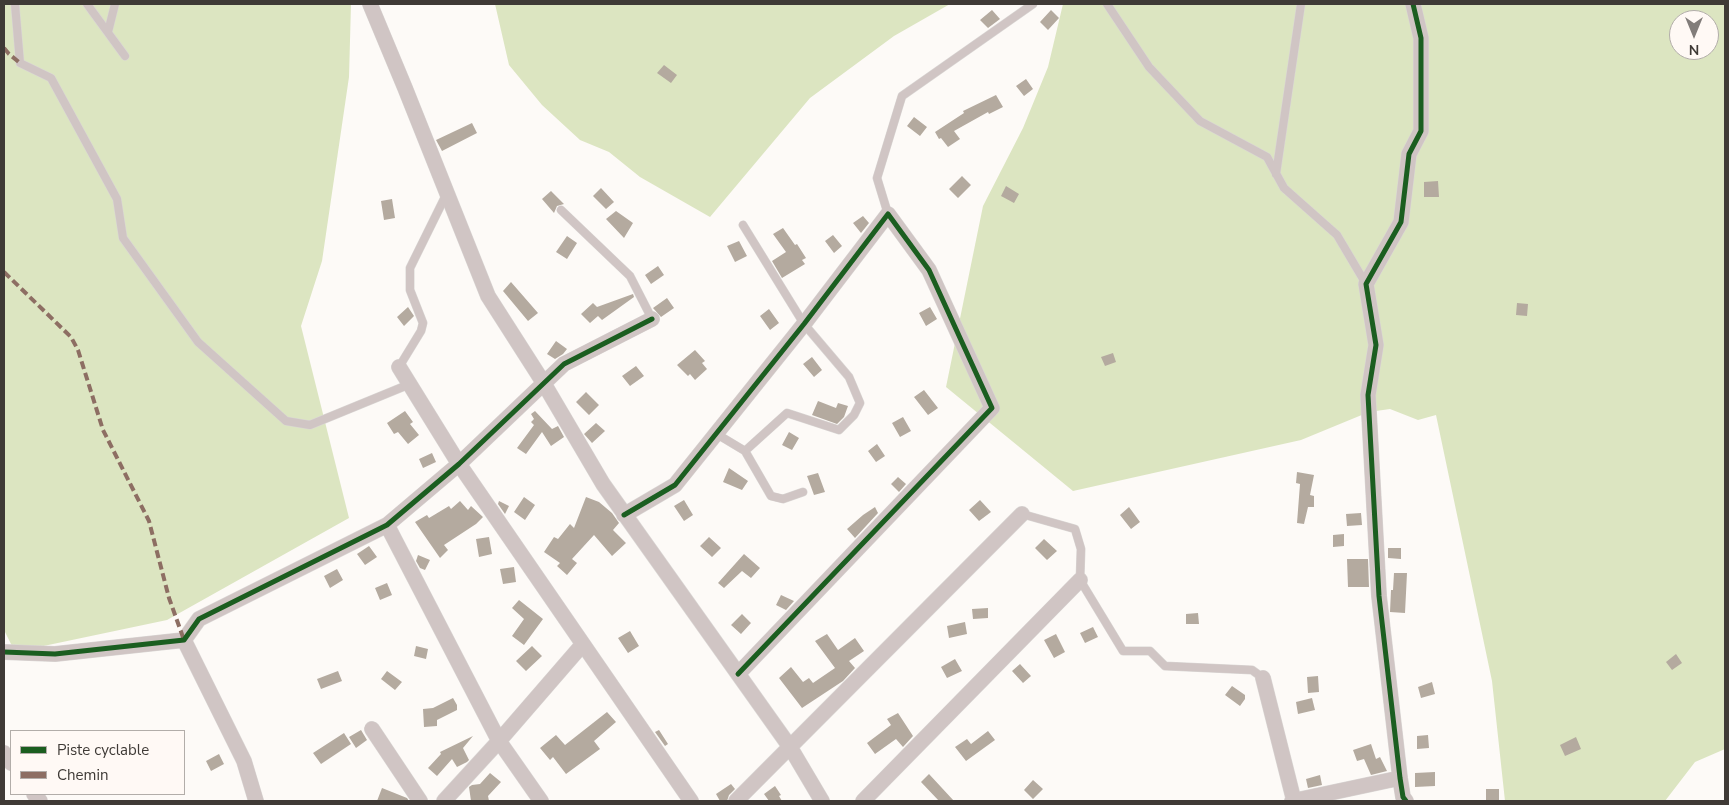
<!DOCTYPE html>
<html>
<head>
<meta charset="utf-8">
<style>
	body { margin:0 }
	#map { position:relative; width:1729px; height:805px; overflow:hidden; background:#fdfaf7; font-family:"Nunito Sans",sans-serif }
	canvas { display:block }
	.frame { position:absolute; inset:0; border:5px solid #3f3a36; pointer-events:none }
	.legend { position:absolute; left:10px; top:730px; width:175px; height:65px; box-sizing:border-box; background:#fff9f5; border:1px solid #b2ada9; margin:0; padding:6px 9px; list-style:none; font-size:15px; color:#3f3a36 }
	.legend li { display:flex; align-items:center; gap:10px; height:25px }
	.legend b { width:25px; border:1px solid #b2ada9 }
	.north { position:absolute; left:1669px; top:10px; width:50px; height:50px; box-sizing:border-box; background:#fff9f5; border:1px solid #b2ada9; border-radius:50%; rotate:180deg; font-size:14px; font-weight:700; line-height:20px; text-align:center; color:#3f3a36 }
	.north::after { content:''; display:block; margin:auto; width:18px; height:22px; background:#827d7a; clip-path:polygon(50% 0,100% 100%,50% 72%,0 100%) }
</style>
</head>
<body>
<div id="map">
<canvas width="1729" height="805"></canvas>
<div class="frame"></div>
<ul class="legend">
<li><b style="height:6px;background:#1b5e20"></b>Piste cyclable</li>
<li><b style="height:6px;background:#8d6e63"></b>Chemin</li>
</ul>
<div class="north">N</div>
</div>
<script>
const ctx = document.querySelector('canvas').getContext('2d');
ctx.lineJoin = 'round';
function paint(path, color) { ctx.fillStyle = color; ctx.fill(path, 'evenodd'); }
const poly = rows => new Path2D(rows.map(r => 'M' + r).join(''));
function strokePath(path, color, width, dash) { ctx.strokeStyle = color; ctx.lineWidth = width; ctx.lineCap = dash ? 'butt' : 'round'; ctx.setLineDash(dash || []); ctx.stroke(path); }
const green = poly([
	[4,4,351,4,349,77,322,261,301,326,349,518,167,620,15,652,4,630],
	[495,4,950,4,894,36,810,98,710,217,640,177,609,152,580,140,542,105,509,65],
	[1063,4,1725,4,1725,749,1695,762,1665,801,1505,801,1492,681,1436,415,1418,420,1390,409,1369,412,1301,440,1073,491,946,387,983,206,1023,128,1048,67],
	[1679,20,1709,20,1709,50,1679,50]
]);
const building = poly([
	[992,10,1000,19,988,28,980,20],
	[1051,10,1059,18,1048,30,1040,22],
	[664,65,677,75,671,83,657,73],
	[1026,79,1033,89,1024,96,1016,86],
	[996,95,1003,107,989,114,988,112,954,131,960,139,948,147,941,138,939,139,935,132,964,113,963,111],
	[914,117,927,127,920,136,907,126],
	[472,123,477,133,442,151,436,140],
	[962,176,971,185,958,198,949,189],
	[1438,181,1439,197,1424,197,1424,182],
	[1006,186,1019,194,1014,203,1001,196],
	[601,188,614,202,606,209,593,196],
	[551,191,564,204,557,206,554,213,542,199],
	[392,199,395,218,384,220,381,201],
	[616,211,633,223,624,238,606,219],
	[863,216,869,223,861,233,853,223],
	[783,228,795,245,797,244,806,258,802,260,805,264,782,278,772,261,786,252,773,234],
	[833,235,842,246,834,253,825,241],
	[567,236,577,243,567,259,556,252],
	[739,241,747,256,735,262,727,246],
	[658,266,664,275,651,284,645,275],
	[511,282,538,313,528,321,503,291],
	[633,294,634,297,602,320,598,316,590,323,581,314,593,303,597,307],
	[667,298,674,308,661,317,653,308],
	[1517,303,1528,304,1527,316,1516,315],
	[408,307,414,316,404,326,397,317],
	[930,307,937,319,926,326,919,313],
	[769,309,779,323,770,330,760,316],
	[556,341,567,349,563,354,555,359,547,354],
	[695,350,705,361,702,363,707,369,695,380,690,374,688,376,677,365],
	[1113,353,1116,362,1105,366,1101,357],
	[812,357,822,370,814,377,803,364],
	[636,366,644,376,630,386,622,376],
	[924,390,938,408,928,415,914,397],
	[586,392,599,405,589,415,576,402],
	[818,401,836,408,838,403,848,406,844,417,837,424,812,415],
	[405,411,413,422,410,424,419,435,408,444,398,432,394,434,387,423],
	[535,411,552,429,558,426,564,437,551,446,542,432,526,454,517,448,534,425,531,422,534,419,531,414],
	[903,417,911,431,900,437,892,423],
	[596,423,605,431,592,443,584,434],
	[789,432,799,438,792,450,782,445],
	[877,444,885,456,876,462,868,451],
	[432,453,436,462,423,468,419,459],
	[729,468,748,481,742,490,723,482],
	[1297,472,1314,475,1310,495,1314,496,1314,507,1308,507,1304,524,1297,523,1300,484,1296,483],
	[818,473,825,492,814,495,807,476],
	[898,477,906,484,899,492,891,484],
	[524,497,535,505,525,520,514,512],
	[586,497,599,502,612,513,619,523,613,530,626,543,612,556,594,535,572,559,577,563,567,575,557,566,560,563,544,552,554,537,558,539,570,524,574,528],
	[684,500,693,515,684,521,674,506],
	[980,500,991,512,979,521,969,510],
	[460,501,468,510,471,506,483,517,476,524,444,545,448,550,440,558,415,522,427,515,429,518,449,506,451,509],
	[499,501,509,506,505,514,498,504],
	[875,507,878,513,855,538,847,529,863,515],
	[1129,507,1140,522,1131,529,1120,515],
	[1361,513,1362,525,1347,526,1346,514],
	[1344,534,1344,546,1333,547,1333,535],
	[489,537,492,554,479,557,476,539],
	[709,537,721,548,712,557,700,546],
	[1044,539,1057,551,1047,560,1035,548],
	[369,546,377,557,365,565,357,554],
	[1388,548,1401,548,1401,559,1388,558],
	[744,554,760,568,751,578,742,571,724,588,718,583],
	[418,555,430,560,425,570,420,568,416,561],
	[1347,559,1368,559,1369,587,1348,587],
	[514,567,516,582,503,584,500,569],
	[337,569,343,580,330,588,324,576],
	[1394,573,1407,573,1405,613,1390,612,1391,590,1393,590],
	[387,583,392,595,380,600,375,588],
	[781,595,794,601,786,610,776,605],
	[519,600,543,619,524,645,512,636,524,619,512,608],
	[988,608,988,618,973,619,972,609],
	[1198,613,1199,624,1186,624,1186,614],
	[742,614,751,623,741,634,731,625],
	[965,622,967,634,949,638,947,626],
	[1093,627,1098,637,1085,643,1080,633],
	[630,631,639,646,628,653,618,638],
	[827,634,838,650,855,638,864,651,849,661,855,668,843,681,802,708,779,678,791,667,803,682,809,678,813,683,835,668,815,641],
	[1056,634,1065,652,1054,658,1044,640],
	[416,646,428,649,426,659,414,656],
	[532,646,542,656,526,671,516,661],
	[1676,654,1682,663,1672,670,1666,662],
	[955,659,962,671,947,678,941,667],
	[1020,664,1031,676,1023,683,1012,671],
	[338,671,342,681,321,689,317,679],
	[387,671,402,682,395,690,381,679],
	[1318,676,1319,692,1308,693,1307,677],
	[1432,682,1435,694,1421,698,1418,687],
	[1232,686,1245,695,1245,699,1240,706,1225,695],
	[453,698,457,705,457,710,437,720,437,726,424,727,423,709,433,708],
	[1312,698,1315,710,1298,714,1296,702],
	[607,712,616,722,594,741,600,749,566,774,553,757,550,760,540,748,556,735,565,745],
	[898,713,913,736,903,747,896,739,875,754,867,743,891,725,887,719],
	[361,730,367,740,356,748,349,737],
	[659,730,668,744,665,746,655,732],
	[988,731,995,740,966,761,955,747,967,739,971,744],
	[344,733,351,744,321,764,313,753],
	[1428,735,1429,748,1417,749,1417,736],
	[473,736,463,748,469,760,467,762,457,767,452,759,437,776,428,768,441,754,440,752],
	[1576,737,1581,749,1565,756,1560,745],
	[1371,744,1376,759,1380,757,1387,771,1371,775,1364,759,1357,761,1353,750],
	[219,754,224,764,211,771,206,761],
	[1435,772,1435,786,1415,787,1415,773],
	[490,773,501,782,488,796,489,801,471,801,469,787,472,785,480,784],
	[929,774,954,801,939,801,921,782],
	[1320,775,1322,785,1308,788,1306,779],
	[1033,780,1043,789,1033,799,1024,790],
	[731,784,735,789,729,795,727,801,720,801,716,794],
	[775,786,781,795,779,796,782,801,769,801,764,794],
	[382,788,407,798,409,801,377,801],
	[1486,789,1499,789,1499,801,1486,801]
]);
const service = poly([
	[15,4,20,63,51,78,117,199,123,238,198,342,286,421,310,425,410,384],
	[87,4,125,56],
	[1107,4,1149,67,1200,121,1267,157,1284,188,1337,235,1366,284],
	[108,32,115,4],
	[1276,174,1301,4],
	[561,210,630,276,652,319],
	[888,214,877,178,902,96,1033,4],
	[399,367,421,331,423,323,410,290,410,268,446,195],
	[715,433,745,451,787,413,839,430,854,415,860,403,849,377,804,324,743,225],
	[745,451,771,496,783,499,803,492],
	[1022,514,1075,529,1081,549,1080,580,1123,651,1150,651,1165,666,1252,670,1263,678]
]);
const minor = poly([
	[370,4,405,88,488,296,543,382,603,484,790,747,822,801],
	[399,367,459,464,691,801],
	[624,515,675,485,804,324,888,214,929,270,992,408,738,674],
	[387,525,499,741,541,801],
	[184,640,244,761,256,801],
	[4,652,55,654,184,640,199,619,387,525,459,464,564,364,652,319],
	[1263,678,1294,801],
	[372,729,420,801],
	[4,753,11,763],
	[34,794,40,801],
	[444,801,499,741,583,644],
	[736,801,1022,514],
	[863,801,1080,580],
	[1292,801,1400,778],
	[1406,801,1403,797,1400,778,1379,596,1368,395,1376,345,1366,284,1401,222,1409,154,1421,131,1421,38,1413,4]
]);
const quiet = poly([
	[4,48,9,54,20,63],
	[4,272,71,337,78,350,103,430,149,521,169,598,184,640]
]);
const cycleway = poly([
	[624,515,675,485,804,324,888,214,929,270,992,408,738,674],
	[4,652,55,654,184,640,199,619,387,525,459,464,564,364,652,319],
	[1406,801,1403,797,1400,778,1379,596,1368,395,1376,345,1366,284,1401,222,1409,154,1421,131,1421,38,1413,4]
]);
paint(green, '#dce5c1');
paint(building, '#b4aa9f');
strokePath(service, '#dad7d5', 9);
strokePath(minor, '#dad7d5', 16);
strokePath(service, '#d0c5c4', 8);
strokePath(minor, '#d0c5c4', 15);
strokePath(quiet, '#8d6e63', 4, [8, 4]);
strokePath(cycleway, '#1b5e20', 5);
</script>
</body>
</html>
